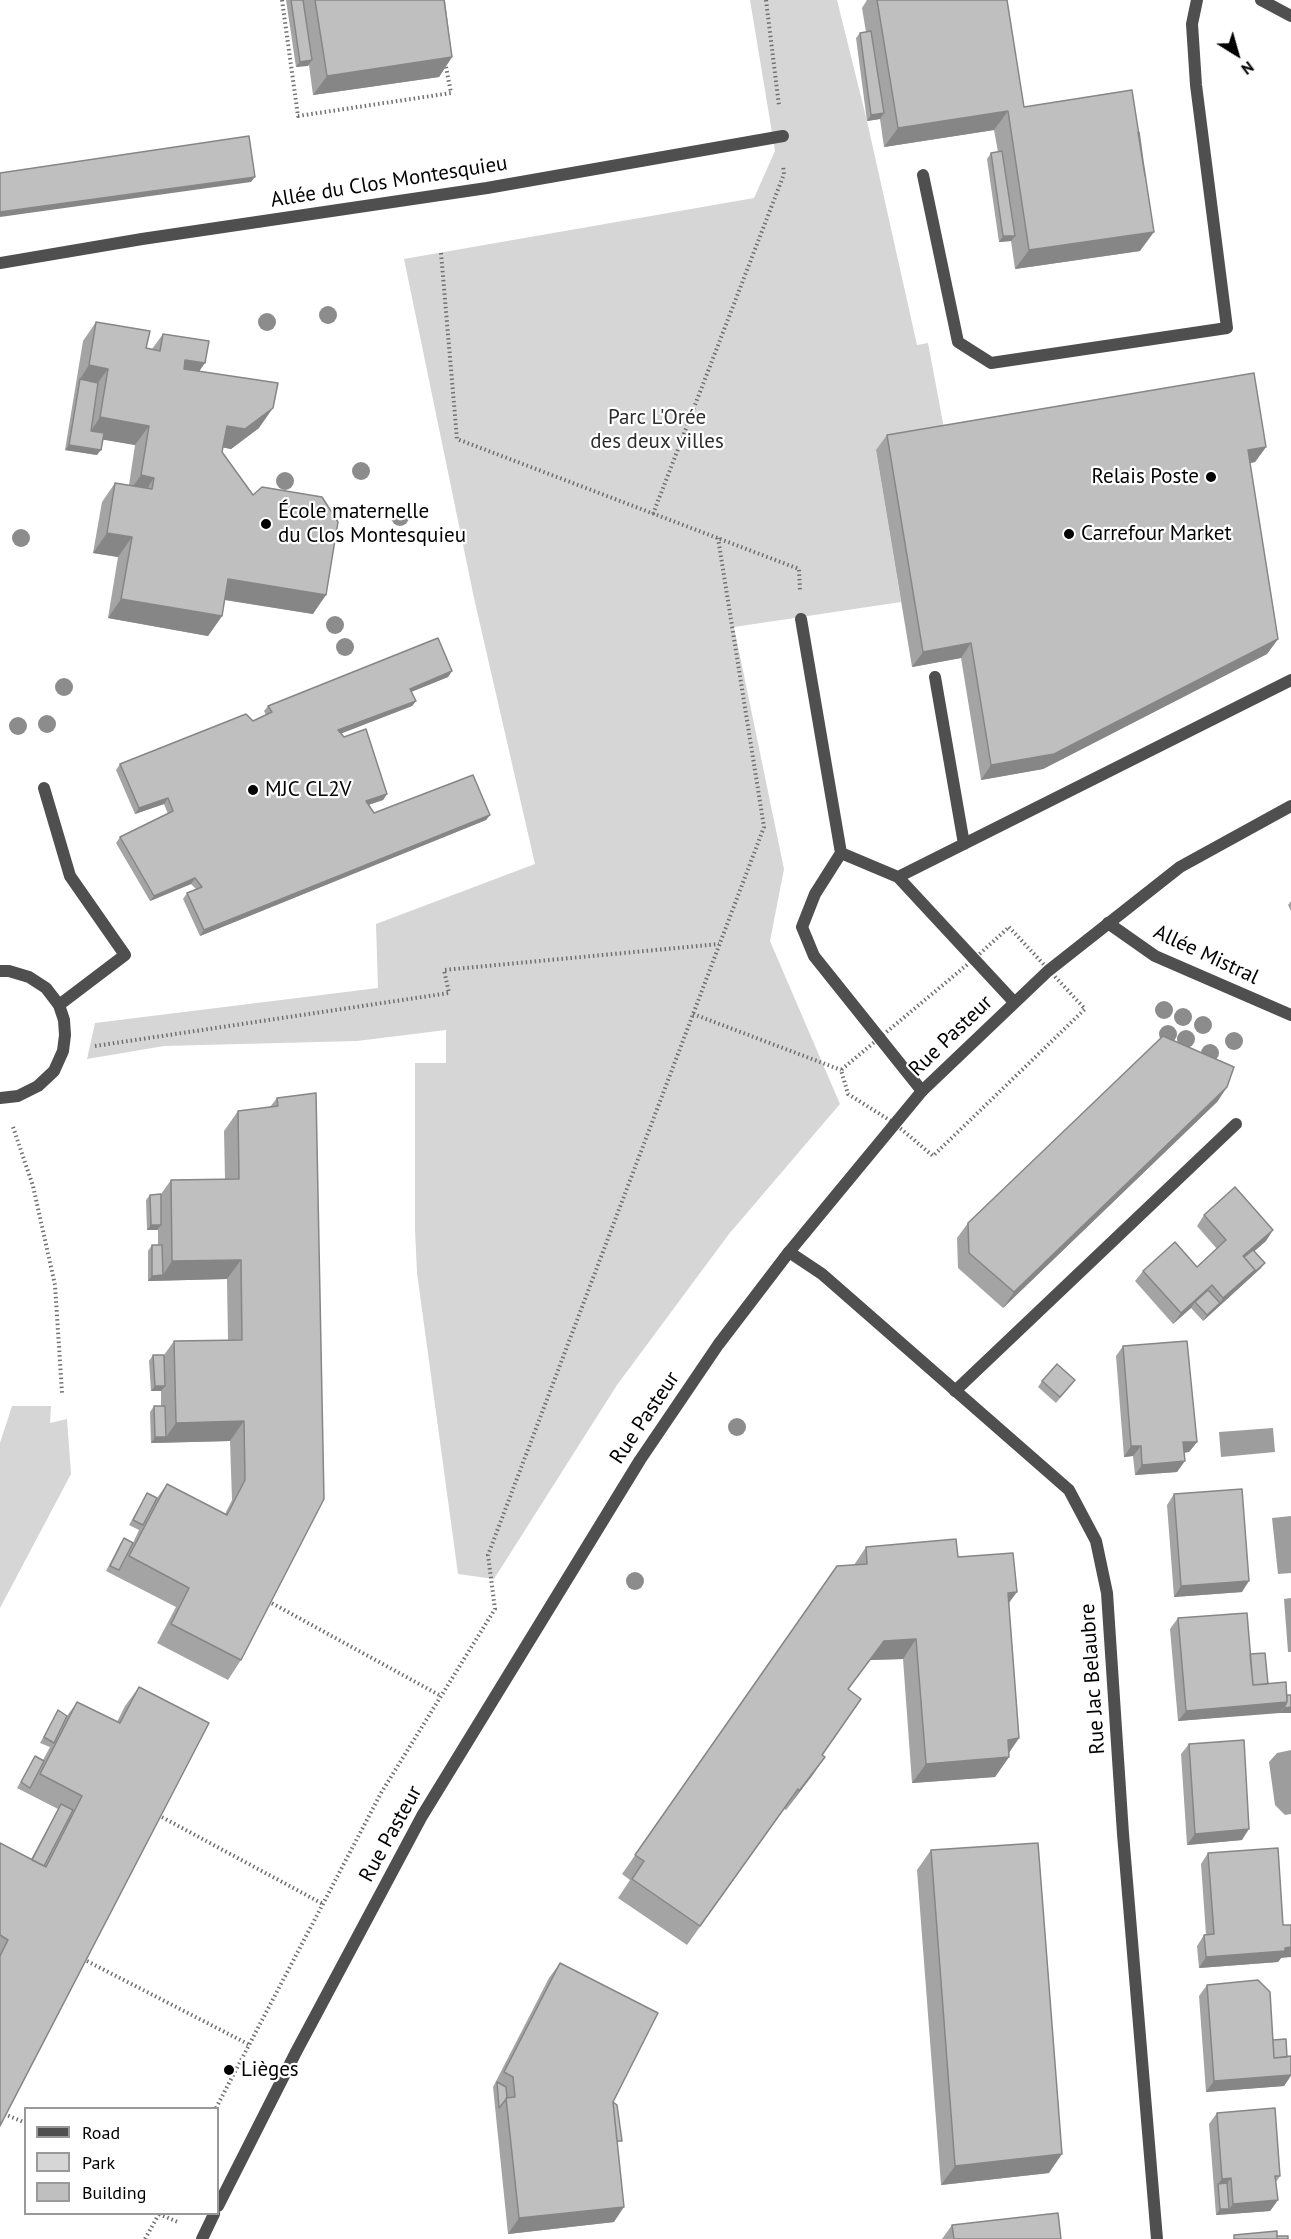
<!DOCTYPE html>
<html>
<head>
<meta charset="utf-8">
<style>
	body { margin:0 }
	#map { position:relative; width:1291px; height:2239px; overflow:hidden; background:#fff; font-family:"PT Sans",sans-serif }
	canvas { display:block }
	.legend { position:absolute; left:24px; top:2107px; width:195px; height:108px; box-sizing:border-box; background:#fff; border:2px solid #999; margin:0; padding:8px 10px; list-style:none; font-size:18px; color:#000 }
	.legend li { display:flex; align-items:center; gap:12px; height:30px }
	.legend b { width:30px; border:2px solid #999 }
	.north { position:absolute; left:1207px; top:24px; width:60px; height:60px; -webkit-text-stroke:4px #fff; paint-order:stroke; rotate:143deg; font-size:16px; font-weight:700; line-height:24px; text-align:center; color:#000 }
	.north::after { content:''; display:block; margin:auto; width:21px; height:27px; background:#000; clip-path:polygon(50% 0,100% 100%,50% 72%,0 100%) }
</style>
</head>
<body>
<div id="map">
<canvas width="1291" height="2239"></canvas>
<ul class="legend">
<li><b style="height:8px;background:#4f4f4f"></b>Road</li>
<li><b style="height:16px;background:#d6d6d6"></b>Park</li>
<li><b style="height:16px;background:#bfbfbf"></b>Building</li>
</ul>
<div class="north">N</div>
</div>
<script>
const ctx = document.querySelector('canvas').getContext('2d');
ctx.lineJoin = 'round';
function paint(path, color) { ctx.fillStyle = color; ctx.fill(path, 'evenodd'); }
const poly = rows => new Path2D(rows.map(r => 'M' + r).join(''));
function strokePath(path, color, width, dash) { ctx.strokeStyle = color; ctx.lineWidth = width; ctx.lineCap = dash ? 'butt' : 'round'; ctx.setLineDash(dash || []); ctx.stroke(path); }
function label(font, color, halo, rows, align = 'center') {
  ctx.font = font + ' "PT Sans",sans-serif'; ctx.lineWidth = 4.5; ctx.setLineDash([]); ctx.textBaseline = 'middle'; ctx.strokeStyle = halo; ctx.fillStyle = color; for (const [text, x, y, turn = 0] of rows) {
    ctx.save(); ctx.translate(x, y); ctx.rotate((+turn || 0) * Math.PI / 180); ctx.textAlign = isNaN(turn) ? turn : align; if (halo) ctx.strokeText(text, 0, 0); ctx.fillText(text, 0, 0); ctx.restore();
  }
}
const green = poly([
	[750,0,837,0,867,121,917,345,928,343,946,439,876,450,901,602,734,627,784,869,770,941,840,1104,729,1234,617,1385,494,1579,458,1574,417,1273,415,1230,415,1063,446,1063,446,1030,357,1041,164,1046,87,1059,95,1023,378,988,376,924,535,864,474,598,404,259,754,198,775,151],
	[12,1406,51,1406,50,1423,67,1419,71,1474,0,1608,0,1443]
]);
const water = poly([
	[1273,1428,1275,1452,1221,1457,1219,1432],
	[1291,1516,1291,1573,1278,1574,1272,1518],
	[1291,1598,1291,1652,1288,1652,1284,1599],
	[1291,1750,1291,1814,1285,1815,1275,1805,1269,1762,1277,1753]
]);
const path = poly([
	[282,0,298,116,451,93,446,67],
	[766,0,779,106],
	[441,253,457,439,799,569,800,591],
	[653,514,784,174,783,165],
	[1009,927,1085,1009,933,1156,894,1123,848,1094,841,1070,974,959,1009,927],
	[693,1014,841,1070],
	[95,1046,449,993,444,970,719,944],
	[13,1127,33,1186,55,1285,62,1393],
	[268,1601,441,1696],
	[158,1815,323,1904],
	[83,1959,250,2045],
	[216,2108,381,1793,495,1609,488,1555,764,827,718,538],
	[4,2114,26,2123],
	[159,2214,178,2222],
	[145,2239,159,2214]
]);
const service = poly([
	[923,175,958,342,991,363,1227,328,1196,85,1192,24,1197,0],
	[801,619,841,853],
	[935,677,964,844],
	[44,788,70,876,125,955,59,1005],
	[898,877,1291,680],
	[922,1091,814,956,802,927,815,894,841,853,898,877,1014,1002],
	[955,1391,1236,1124]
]);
const minor = poly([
	[0,263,142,239,487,188,783,136],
	[1108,923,1155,956,1291,1015],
	[0,971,9,971,29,977,46,988,59,1005,64,1020,65,1035,63,1051,54,1071,38,1086,18,1096,0,1098],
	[789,1252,822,1274,1069,1490,1096,1541,1107,1593,1123,1834,1157,2239]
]);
const tertiary = poly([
	[1261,0,1291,16],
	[218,2206,296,2052,422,1816,640,1460,718,1345,789,1252,922,1091,1048,971,1180,867,1291,806],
	[202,2239,214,2214]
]);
const trees = [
	[328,315],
	[267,322],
	[361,471],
	[285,481],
	[400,517],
	[21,538],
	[335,625],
	[345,647],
	[64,687],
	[47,724],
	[18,726],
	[1164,1010],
	[1183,1017],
	[1203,1025],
	[1168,1034],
	[1186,1039],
	[1234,1041],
	[1210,1053],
	[737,1427],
	[635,1581]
];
const wall = poly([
	[286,0,445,0,452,57,439,77,313,95,309,65,296,67],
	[867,0,1007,0,1024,107,1140,251,1015,269,1011,241,999,242,987,159,991,153,998,152,994,130,884,147,880,119,867,121,856,38,860,33,866,32,862,8],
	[96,322,146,348,152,349,163,334,200,371,259,428,231,449,223,447,222,452,313,614,224,600,222,616,208,636,108,618,118,557,93,553,102,502,115,483,129,485,135,445,102,439,97,455,65,450,83,341],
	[887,435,1266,447,1255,462,1250,463,1278,639,1267,654,1043,769,981,780,961,658,912,667,876,450],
	[452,671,448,677,411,692,416,701,412,706,341,733,387,794,383,800,368,805,374,813,490,815,486,820,200,936,183,899,187,893,196,889,191,884,150,901,116,843,120,837,168,814,164,804,135,814,116,770,120,764,253,721,266,715,264,711,268,706],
	[1291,901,1291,911,1288,905],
	[1227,1087,1217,1102,1003,1308,958,1268,957,1238,968,1223],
	[316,1093,241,1660,228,1680,157,1643,176,1607,106,1571,120,1544,124,1538,133,1543,139,1530,129,1525,147,1493,157,1498,167,1484,225,1514,232,1500,230,1441,151,1443,150,1412,154,1406,161,1406,161,1391,151,1391,149,1361,153,1355,164,1355,174,1341,228,1340,227,1279,148,1281,148,1251,152,1245,158,1245,158,1230,147,1230,146,1200,150,1195,161,1194,171,1180,225,1179,224,1131,238,1111,270,1107,277,1098],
	[1204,1215,1266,1241,1254,1251,1261,1268,1203,1321,1191,1308,1173,1324,1135,1281,1143,1271,1197,1267,1217,1249,1197,1226],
	[1123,1346,1197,1442,1189,1452,1184,1453,1177,1472,1135,1475,1133,1456,1124,1457,1116,1356],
	[1042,1381,1071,1385,1056,1403,1038,1387],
	[1174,1494,1242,1592,1174,1597,1167,1505],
	[866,1547,958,1557,1009,1603,1019,1738,1009,1753,1009,1757,995,1777,912,1783,903,1659,870,1660,848,1690,822,1755,825,1757,786,1810,784,1809,687,1945,618,1898,630,1880,622,1874,837,1566,854,1565],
	[1178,1618,1250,1654,1268,1684,1287,1695,1291,1713,1280,1713,1280,1712,1178,1721,1170,1629],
	[139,1687,0,2126,0,1843,31,1859,58,1809,17,1788,35,1756,43,1760,50,1747,40,1743,58,1710,67,1716,77,1702,117,1722,125,1706],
	[1189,1744,1242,1840,1187,1845,1181,1754],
	[931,1850,1049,2173,941,2185,917,1870],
	[1208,1853,1281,1958,1278,1962,1199,1968,1197,1946,1204,1935,1206,1935,1201,1864],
	[560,1963,613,2102,618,2146,614,2222,508,2234,493,2087,549,1978],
	[1207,1985,1273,2040,1287,2057,1291,2056,1291,2076,1284,2086,1206,2092,1199,1996],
	[1217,2113,1280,2176,1276,2182,1278,2200,1270,2211,1216,2215,1209,2124],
	[952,2225,1061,2239,942,2239]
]);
const shadedWall = poly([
	[452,57,439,77,313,95,327,76],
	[312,60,308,66,296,67,300,62],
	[1008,111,994,130,884,147,898,128],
	[884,113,880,119,867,121,871,115],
	[255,177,251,182,0,217,0,212],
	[1154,232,1140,251,1015,269,1029,250],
	[1003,236,1015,236,1011,241,999,242],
	[185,360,205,363,191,383,174,380],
	[89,365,108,369,94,388,80,379],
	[273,408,259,428,231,449,214,446,227,426],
	[100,417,149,426,135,445,87,437],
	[69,445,101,450,97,455,65,450],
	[1266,447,1255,462,1237,466,1248,450],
	[141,475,154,478,141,498,127,495],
	[107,533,132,537,118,557,93,553],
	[228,579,326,595,313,614,214,598],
	[121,599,222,616,208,636,108,618],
	[1278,639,1267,654,1043,769,981,780,991,765],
	[971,643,961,658,912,667,923,652],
	[452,671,448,677,406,694,410,689],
	[416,701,412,706,335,736,338,730],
	[387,794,383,800,362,807,366,801],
	[168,798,164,804,135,814,139,808],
	[490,815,486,820,200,936,204,930],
	[195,878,191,884,150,901,154,896],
	[1227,1087,1217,1102,1003,1308,1014,1292],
	[151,1225,161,1225,157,1230,147,1230],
	[1273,1230,1266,1241,1241,1263,1243,1256],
	[241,1260,227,1279,148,1281,152,1276,163,1275,172,1261],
	[1265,1263,1261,1268,1203,1321,1207,1315,1220,1303,1223,1298,1255,1270],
	[1212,1285,1204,1296,1195,1302,1191,1308,1173,1324,1181,1313],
	[155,1386,165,1386,161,1391,151,1391],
	[244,1421,230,1441,151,1443,155,1437,166,1437,176,1423],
	[1183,1442,1197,1442,1189,1452,1176,1453],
	[1131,1446,1141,1446,1133,1456,1124,1457],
	[1185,1461,1177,1472,1135,1475,1142,1465],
	[1249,1581,1242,1592,1174,1597,1181,1586],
	[1017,1592,1003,1611,1008,1593],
	[916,1639,903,1659,870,1660,834,1709,884,1641],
	[1287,1702,1280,1713,1178,1721,1186,1711],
	[1291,1707,1291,1713,1280,1713,1284,1708],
	[1019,1738,1005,1758,1009,1757,995,1777,912,1783,926,1764,1008,1740],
	[825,1757,812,1776,786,1810,799,1791],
	[1249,1829,1242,1840,1187,1845,1195,1834],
	[1291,1947,1291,1957,1281,1958,1278,1962,1199,1968,1206,1957],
	[1291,2075,1284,2086,1206,2092,1214,2081],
	[1062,2154,1049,2173,941,2185,955,2166],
	[1231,2178,1223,2189,1218,2184,1214,2189,1222,2179],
	[1278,2200,1270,2211,1216,2215,1220,2209,1229,2209,1233,2204],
	[624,2207,614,2222,508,2234,519,2218]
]);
const building = poly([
	[291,0,303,0,312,60,300,62,291,0],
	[315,0,444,0,452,57,327,76,315,0],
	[877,0,1007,0,1024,107,1132,90,1154,232,1029,250,1008,111,898,128,877,0],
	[871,31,884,113,871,115,860,33,871,31],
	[1138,132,1139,132,1145,176,1138,132],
	[249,136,255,177,0,212,0,173,249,136],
	[1002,151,1015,236,1003,236,991,153,1002,151],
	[96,322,150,331,146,348,160,351,163,334,209,341,205,363,185,360,184,369,278,383,273,408,245,429,227,426,222,452,253,495,262,487,322,497,338,522,326,595,228,579,222,616,121,599,132,537,107,533,115,483,152,489,154,478,141,475,149,426,100,417,108,369,89,365,96,322],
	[1254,373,1266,447,1248,450,1278,639,1054,754,991,765,971,643,923,652,887,435,1254,373],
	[80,379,98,383,91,431,104,433,101,450,69,445,80,379],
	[438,638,452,671,410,689,416,701,338,730,344,737,366,729,387,794,366,801,374,813,473,775,490,815,204,930,187,893,202,887,195,878,154,896,120,837,173,811,168,798,139,808,120,764,246,714,253,721,272,712,268,706,438,638],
	[1163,1036,1234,1067,1227,1087,1014,1292,969,1253,968,1223,1163,1036],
	[316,1093,324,1499,241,1660,171,1624,189,1588,129,1556,167,1484,227,1515,245,1480,244,1421,176,1423,174,1341,242,1340,241,1260,172,1261,171,1180,239,1179,238,1111,278,1106,277,1098,316,1093],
	[1235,1187,1273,1230,1243,1256,1255,1270,1223,1298,1212,1285,1181,1313,1143,1271,1175,1242,1197,1267,1226,1240,1204,1215,1235,1187],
	[161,1194,161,1225,151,1225,150,1195,161,1194],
	[152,1245,162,1245,163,1275,152,1276,152,1245],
	[1253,1250,1265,1263,1251,1275,1255,1270,1244,1257,1253,1250],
	[1208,1290,1220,1303,1207,1315,1195,1302,1208,1290],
	[1187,1341,1197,1442,1183,1442,1185,1461,1142,1465,1141,1446,1131,1446,1123,1346,1187,1341],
	[153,1355,164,1355,165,1386,155,1386,153,1355],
	[1057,1364,1075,1380,1060,1397,1042,1381,1057,1364],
	[154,1406,165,1406,166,1437,155,1437,154,1406],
	[1242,1489,1249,1581,1181,1586,1174,1494,1242,1489],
	[147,1493,157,1498,143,1525,133,1520,147,1493],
	[124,1538,133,1543,119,1570,110,1566,124,1538],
	[956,1539,958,1557,1013,1553,1017,1592,1008,1593,1019,1738,1008,1740,1009,1757,926,1764,916,1639,884,1641,848,1689,861,1699,822,1755,825,1757,799,1791,798,1789,700,1926,632,1879,644,1861,635,1855,837,1566,867,1564,866,1547,956,1539],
	[1247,1613,1253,1685,1286,1682,1287,1702,1186,1711,1178,1618,1247,1613],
	[1265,1653,1268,1684,1253,1685,1250,1654,1265,1653],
	[139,1687,209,1723,0,2126,0,1956,8,1940,0,1935,0,1843,46,1867,82,1796,40,1774,77,1702,120,1723,139,1687],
	[1287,1695,1291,1695,1291,1707,1284,1708,1287,1702,1287,1695],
	[58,1710,67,1716,54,1743,44,1737,58,1710],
	[1244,1740,1249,1829,1195,1834,1189,1744,1244,1740],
	[35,1756,44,1761,30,1788,21,1782,35,1756],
	[61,1804,73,1810,44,1866,32,1860,61,1804],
	[1038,1843,1062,2154,955,2166,931,1850,1038,1843],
	[1278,1848,1283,1925,1291,1925,1291,1947,1285,1948,1285,1951,1206,1957,1204,1935,1214,1934,1208,1853,1278,1848],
	[560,1963,658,2013,613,2102,624,2207,519,2218,506,2098,515,2097,513,2077,504,2072,560,1963],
	[1258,1980,1270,1992,1274,2058,1291,2056,1291,2075,1214,2081,1207,1985,1258,1980],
	[1286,2039,1287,2057,1274,2058,1273,2040,1286,2039],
	[497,2082,506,2087,507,2098,499,2108,497,2082],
	[613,2102,617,2105,622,2141,617,2141,613,2102],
	[1275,2108,1280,2176,1275,2176,1278,2200,1233,2204,1231,2178,1222,2179,1217,2113,1275,2108],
	[1227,2183,1229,2209,1220,2209,1218,2184,1227,2183],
	[1058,2213,1061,2239,954,2239,952,2225,1058,2213],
	[1277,2231,1277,2239,1234,2239,1234,2235,1277,2231],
	[1277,2236,1288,2236,1288,2239,1277,2239,1277,2236]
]);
const markers = [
	[1211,477,6,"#000"],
	[266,524,6,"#000"],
	[1069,534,6,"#000"],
	[253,790,6,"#000"],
	[229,2070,6,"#000"]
];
const streetNames = [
	["Allée du Clos Montesquieu",389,182,-9],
	["Allée Mistral",1206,955,25],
	["Rue Pasteur",951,1036,-44],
	["Rue Pasteur",645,1418,-56],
	["Rue Jac Belaubre",1093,1679,-94],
	["Rue Pasteur",391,1834,-61]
];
const parkNames = [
	["Parc L'Orée",657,418],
	["des deux villes",657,442]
];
const poiNames = [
	["Relais Poste",1199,477,"right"],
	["École maternelle",278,512],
	["du Clos Montesquieu",278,536],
	["Carrefour Market",1081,534],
	["MJC CL2V",265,790],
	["Lièges",241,2070]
];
paint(green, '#d6d6d6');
paint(water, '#9d9d9d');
strokePath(path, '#717171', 4, [1.5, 3]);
strokePath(service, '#4f4f4f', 12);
strokePath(minor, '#4f4f4f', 12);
strokePath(tertiary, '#4f4f4f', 12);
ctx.fillStyle = '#8c8c8c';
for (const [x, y] of trees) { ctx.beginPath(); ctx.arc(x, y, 9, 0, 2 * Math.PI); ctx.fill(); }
paint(wall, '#a4a4a4');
paint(shadedWall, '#868686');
paint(building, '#bfbfbf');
strokePath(building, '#868686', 1.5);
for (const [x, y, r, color] of markers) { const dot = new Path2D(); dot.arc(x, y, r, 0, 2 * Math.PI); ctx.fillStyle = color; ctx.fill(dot); strokePath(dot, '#fff', 2); }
label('21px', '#000', '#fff', streetNames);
label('21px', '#2d2d2d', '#fff', parkNames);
label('21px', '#000', '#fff', poiNames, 'left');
</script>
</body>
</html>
